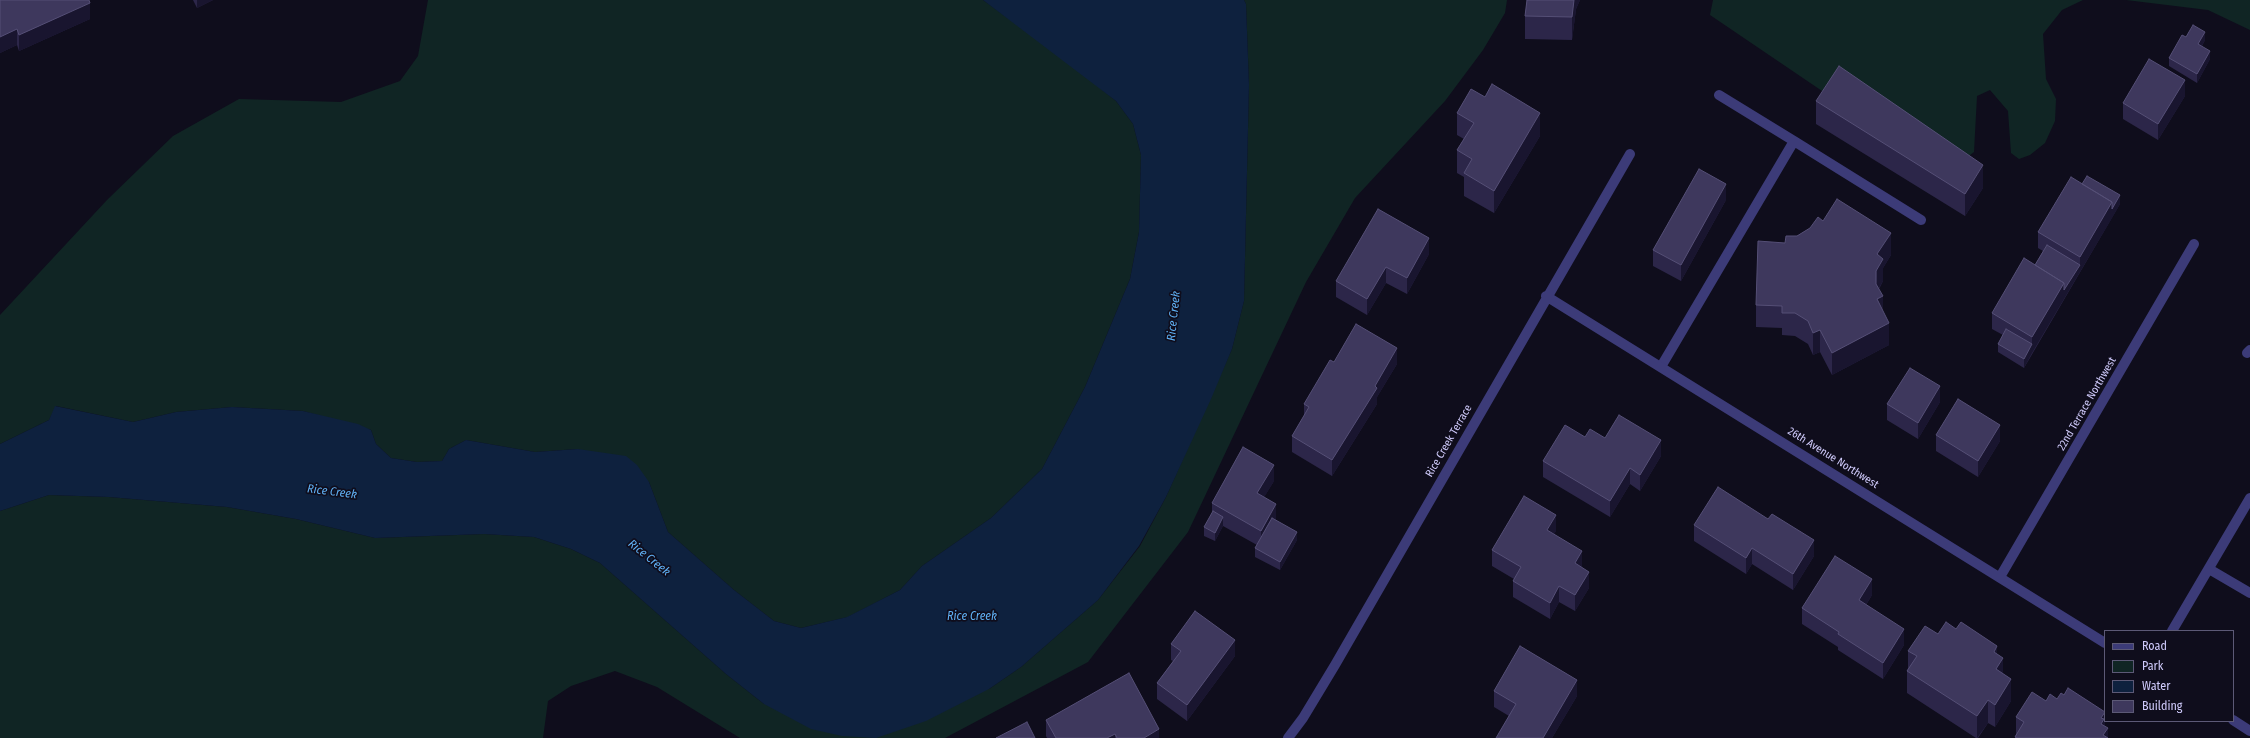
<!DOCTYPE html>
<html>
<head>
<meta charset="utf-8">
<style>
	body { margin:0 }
	#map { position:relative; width:2250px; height:738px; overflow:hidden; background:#0f0d1c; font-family:"Fira Sans Condensed",sans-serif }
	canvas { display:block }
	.legend { position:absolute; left:2104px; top:630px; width:130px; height:92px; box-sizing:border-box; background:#0f0d1c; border:1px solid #5c5976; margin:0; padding:5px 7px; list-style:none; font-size:12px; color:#d0cbfc }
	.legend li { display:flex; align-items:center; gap:8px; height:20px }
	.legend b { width:20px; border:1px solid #5c5976 }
</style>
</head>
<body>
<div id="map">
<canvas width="2250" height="738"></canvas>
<ul class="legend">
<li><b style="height:5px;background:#3c3b78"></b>Road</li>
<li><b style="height:11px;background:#102524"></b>Park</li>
<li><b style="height:11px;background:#0e213e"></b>Water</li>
<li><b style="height:11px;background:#3e385d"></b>Building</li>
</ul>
</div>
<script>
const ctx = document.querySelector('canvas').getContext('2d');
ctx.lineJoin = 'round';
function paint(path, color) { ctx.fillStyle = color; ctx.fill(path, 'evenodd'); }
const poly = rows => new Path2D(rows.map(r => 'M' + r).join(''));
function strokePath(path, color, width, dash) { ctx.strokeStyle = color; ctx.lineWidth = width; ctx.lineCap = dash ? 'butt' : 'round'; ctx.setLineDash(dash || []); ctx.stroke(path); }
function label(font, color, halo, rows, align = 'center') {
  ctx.font = font + ' "Fira Sans Condensed",sans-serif'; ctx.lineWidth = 3.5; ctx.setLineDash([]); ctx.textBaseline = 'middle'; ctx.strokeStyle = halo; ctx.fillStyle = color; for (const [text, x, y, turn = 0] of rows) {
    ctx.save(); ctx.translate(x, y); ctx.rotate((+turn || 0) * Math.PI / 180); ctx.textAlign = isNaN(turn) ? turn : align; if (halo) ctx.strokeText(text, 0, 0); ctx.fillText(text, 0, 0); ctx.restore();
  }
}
const green = poly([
	[428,0,983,0,1064,59,1116,101,1133,124,1141,155,1139,232,1130,279,1085,387,1042,469,991,518,922,566,900,590,848,617,801,628,774,621,734,590,668,532,649,482,578,449,535,452,466,440,449,449,442,461,417,462,391,458,376,444,371,430,303,411,232,407,176,412,133,422,56,406,49,420,0,444,0,315,107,200,173,136,239,99,341,102,400,81,418,56],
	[1244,0,1507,0,1505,13,1483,50,1445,101,1355,198,1306,282,1188,532,1088,662,945,738,740,738,657,687,615,671,571,686,548,701,543,738,0,738,0,511,49,495,109,497,227,507,296,519,375,538,484,534,534,537,571,549,600,563,726,674,764,704,989,689,1021,667,1098,600,1140,546,1166,497,1232,349,1244,301,1249,85,1246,4],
	[1713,0,2083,0,2062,10,2043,34,2046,79,2056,99,2055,121,2045,143,2030,155,2019,159,2011,153,2008,111,1990,90,1977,96,1974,152,1961,162,1828,95,1710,15],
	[2126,0,2250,0,2250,30,2208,10]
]);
const water = poly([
	[983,0,1244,0,1246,4,1249,85,1244,301,1232,349,1211,399,1166,497,1139,546,1098,600,1021,667,989,689,926,721,876,738,842,736,811,729,764,704,726,674,600,563,571,549,534,537,484,534,375,538,296,519,227,507,109,497,49,495,0,511,0,444,49,420,55,406,133,422,176,412,232,407,303,411,358,424,371,430,376,444,391,458,417,462,442,461,449,449,466,440,535,452,578,449,626,456,637,465,649,482,668,532,734,590,774,621,801,628,847,617,900,590,922,566,991,518,1042,469,1085,387,1130,279,1139,232,1141,155,1133,124,1116,101]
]);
const lane = poly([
	[1719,95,1794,141],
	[2247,353,2250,350],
	[1662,365,1794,141,1921,220],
	[2209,569,2250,593],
	[2172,631,2250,498]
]);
const street = poly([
	[1546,296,2105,643],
	[2000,577,2194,244],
	[2233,720,2250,731],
	[1288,738,1303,718,1335,665,1630,154]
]);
const wall = poly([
	[0,0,90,19,19,51,17,45,0,53],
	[193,0,213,0,197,8],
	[1527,0,1580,0,1576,9,1572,40,1525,39,1525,16],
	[2186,37,2205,40,2202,46,2210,59,2197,83,2169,66,2169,58],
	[2185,96,2158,140,2123,119,2123,103],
	[1816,101,1983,188,1965,216,1816,124],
	[1457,113,1540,136,1494,213,1464,196,1464,177,1457,173,1457,150,1464,139,1457,135],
	[2082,184,2120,204,2024,368,1998,352,1998,344,2003,335,1992,329,1992,313,2035,265,2043,251,2038,248,2038,232],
	[1726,200,1681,281,1653,266,1653,250],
	[1823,221,1891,255,1883,268,1883,281,1879,289,1889,345,1832,375,1820,352,1813,355,1808,344,1795,336,1782,335,1782,328,1756,327,1756,305,1785,243],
	[1429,254,1407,294,1386,283,1367,315,1336,297,1336,281],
	[1334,362,1397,364,1377,397,1377,404,1332,476,1292,452,1292,436,1304,416,1304,404],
	[1940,402,1918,439,1887,420,1887,404],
	[1936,435,2000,441,1978,477,1936,451],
	[1585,437,1661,456,1640,491,1630,484,1610,517,1543,477,1543,461],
	[1274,481,1264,497,1276,520,1297,540,1280,570,1255,557,1255,548,1257,545,1223,526,1215,541,1204,536,1204,527,1212,514,1212,503],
	[1694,525,1814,556,1793,590,1752,564,1746,574,1694,541],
	[1556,531,1554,534,1582,567,1589,588,1575,611,1559,602,1550,619,1513,597,1513,581,1514,579,1492,566,1492,550],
	[1872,595,1866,605,1904,645,1883,679,1838,650,1838,647,1802,624,1802,608],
	[1938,634,1997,654,2011,701,1995,727,1988,723,1978,738,1976,738,1907,693,1907,671,1908,668,1908,651],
	[1171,644,1235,656,1187,721,1157,699,1157,683,1173,661,1171,660],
	[1494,691,1577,696,1552,738,1496,738,1509,716,1494,707],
	[2046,701,2105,727,2108,738,2015,738,2015,737,2016,734,2016,717],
	[1046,720,1159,738,1047,738,1046,736]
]);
const shadedWall = poly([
	[197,0,213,0,197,8],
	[1574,0,1580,0,1576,9,1572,40,1572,17],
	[90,3,90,19,19,51,19,35],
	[17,29,17,45,0,53,0,37],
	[2205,32,2205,40,2198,53,2198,44],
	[2210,51,2210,59,2197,83,2197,74],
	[2185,80,2185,96,2158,140,2158,124],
	[1540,113,1540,136,1494,213,1494,191],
	[1983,165,1983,188,1965,216,1965,194],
	[1726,184,1726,200,1681,281,1681,265],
	[2120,195,2120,204,2112,218,2112,209],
	[2112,202,2112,218,2032,353,2032,337,2064,283,2080,265,2080,257],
	[1891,233,1891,255,1883,268,1883,281,1876,293,1877,254],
	[1429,238,1429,254,1407,294,1407,278],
	[1386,267,1386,283,1367,315,1367,299],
	[1883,296,1883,318,1877,299],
	[1889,323,1889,345,1832,375,1832,353],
	[1820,330,1820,352,1813,355,1813,333],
	[2032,344,2032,353,2024,368,2024,359],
	[1397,348,1397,364,1377,397,1377,404,1332,476,1332,460],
	[1940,386,1940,402,1918,439,1918,423],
	[2000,425,2000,441,1978,477,1978,461],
	[1661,440,1661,456,1640,491,1640,475],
	[1274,465,1274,481,1257,509,1257,493],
	[1630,468,1630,484,1610,517,1610,501],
	[1276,504,1276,520,1261,547,1261,531],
	[1556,515,1556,531,1547,546,1547,530],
	[1223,517,1223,526,1215,541,1215,533],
	[1297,532,1297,540,1280,570,1280,562],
	[1814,540,1814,556,1793,590,1793,574],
	[1752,548,1752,564,1746,574,1746,558],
	[1582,551,1582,567,1575,579,1575,563],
	[1589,572,1589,588,1575,611,1575,595],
	[1872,579,1872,595,1859,616,1859,600],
	[1559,586,1559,602,1550,619,1550,603],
	[1904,629,1904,645,1883,679,1883,663],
	[1235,640,1235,656,1187,721,1187,705],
	[1997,646,1997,667,2003,658,2003,680,1996,692,1994,652],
	[2011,679,2011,701,1995,727,1995,705],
	[1577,680,1577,696,1552,738,1543,738],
	[1988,700,1988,723,1977,738,1977,716],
	[2105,712,2105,732,2108,728,2108,738,2101,738,2101,718],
	[1159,729,1159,738,1144,738],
	[1115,734,1115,738,1107,738]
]);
const building = poly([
	[0,0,89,0,90,3,19,35,17,29,0,37,0,0],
	[1527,0,1574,0,1572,17,1525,16,1527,0],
	[2193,25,2205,32,2198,44,2210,51,2197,74,2169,58,2182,35,2186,37,2193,25],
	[2149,59,2185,80,2158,124,2123,103,2149,59],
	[1839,66,1983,165,1965,194,1816,101,1839,66],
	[1492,84,1540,113,1494,191,1464,173,1472,159,1457,150,1474,123,1457,113,1471,89,1485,97,1492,84],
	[1699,169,1726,184,1681,265,1653,250,1699,169],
	[2087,176,2120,195,2112,209,2112,202,2082,184,2087,176],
	[2071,177,2112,202,2080,257,2038,232,2071,177],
	[1837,199,1891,233,1877,254,1883,259,1876,271,1876,284,1883,296,1877,299,1889,323,1832,353,1820,330,1813,333,1808,321,1795,313,1782,313,1782,306,1756,305,1758,241,1785,243,1786,236,1797,236,1810,228,1818,217,1823,221,1837,199],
	[1378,209,1429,238,1407,278,1386,267,1367,299,1336,281,1378,209],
	[2047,245,2080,265,2064,290,2064,283,2035,265,2047,245],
	[2024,258,2064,283,2032,337,1992,313,2024,258],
	[1356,324,1397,348,1375,386,1377,388,1332,460,1292,436,1309,407,1304,404,1330,360,1334,362,1356,324],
	[2006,329,2032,344,2024,359,1998,344,2006,329],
	[1910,368,1940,386,1918,423,1887,404,1910,368],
	[1958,399,2000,425,1978,461,1936,435,1958,399],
	[1619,415,1661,440,1640,475,1630,468,1610,501,1543,461,1565,425,1585,437,1590,429,1605,438,1619,415],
	[1243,447,1274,465,1257,493,1276,504,1261,531,1212,503,1243,447],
	[1718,487,1768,519,1772,514,1814,540,1793,574,1752,548,1746,558,1694,525,1718,487],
	[1524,496,1556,515,1547,530,1582,551,1575,563,1589,572,1575,595,1559,586,1550,603,1513,581,1521,567,1492,550,1524,496],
	[1213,511,1223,517,1215,533,1204,527,1213,511],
	[1272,518,1297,532,1280,562,1255,548,1272,518],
	[1835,556,1872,579,1859,600,1904,629,1883,663,1838,634,1839,632,1802,608,1835,556],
	[1195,611,1235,640,1187,705,1157,683,1181,651,1171,644,1195,611],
	[1946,622,1956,629,1961,622,1997,646,1994,652,2003,658,1996,669,2011,679,1995,705,1988,700,1977,716,1907,671,1917,656,1908,651,1925,626,1938,634,1946,622],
	[1520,646,1577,680,1543,738,1496,738,1516,704,1494,691,1520,646],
	[1129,673,1159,729,1144,738,1117,738,1115,734,1107,738,1056,738,1046,720,1129,673],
	[2068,688,2105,712,2101,718,2104,719,2101,724,2108,728,2103,735,2108,738,2017,738,2015,737,2024,722,2016,717,2032,692,2046,701,2050,694,2057,699,2061,693,2064,695,2068,688],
	[1027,722,1035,738,996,738,1027,722]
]);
const streetNames = [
	["22nd Terrace Northwest",2087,404,-60],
	["Rice Creek Terrace",1449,441,-60],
	["26th Avenue Northwest",1833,458,32]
];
const waterNames = [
	["Rice Creek",1174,316,-84],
	["Rice Creek",332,492,7],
	["Rice Creek",649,558,39],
	["Rice Creek",972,617]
];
paint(green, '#102524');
paint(water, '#0e213e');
strokePath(lane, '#3c3b78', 10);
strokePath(street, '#3c3b78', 10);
paint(wall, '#2c2649');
paint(shadedWall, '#19152f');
paint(building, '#3e385d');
strokePath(building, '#554f76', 1);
label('11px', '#d0cbfc', '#0f0d1c', streetNames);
label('italic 12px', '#60b1f5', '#0f0d1c', waterNames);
</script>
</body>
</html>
